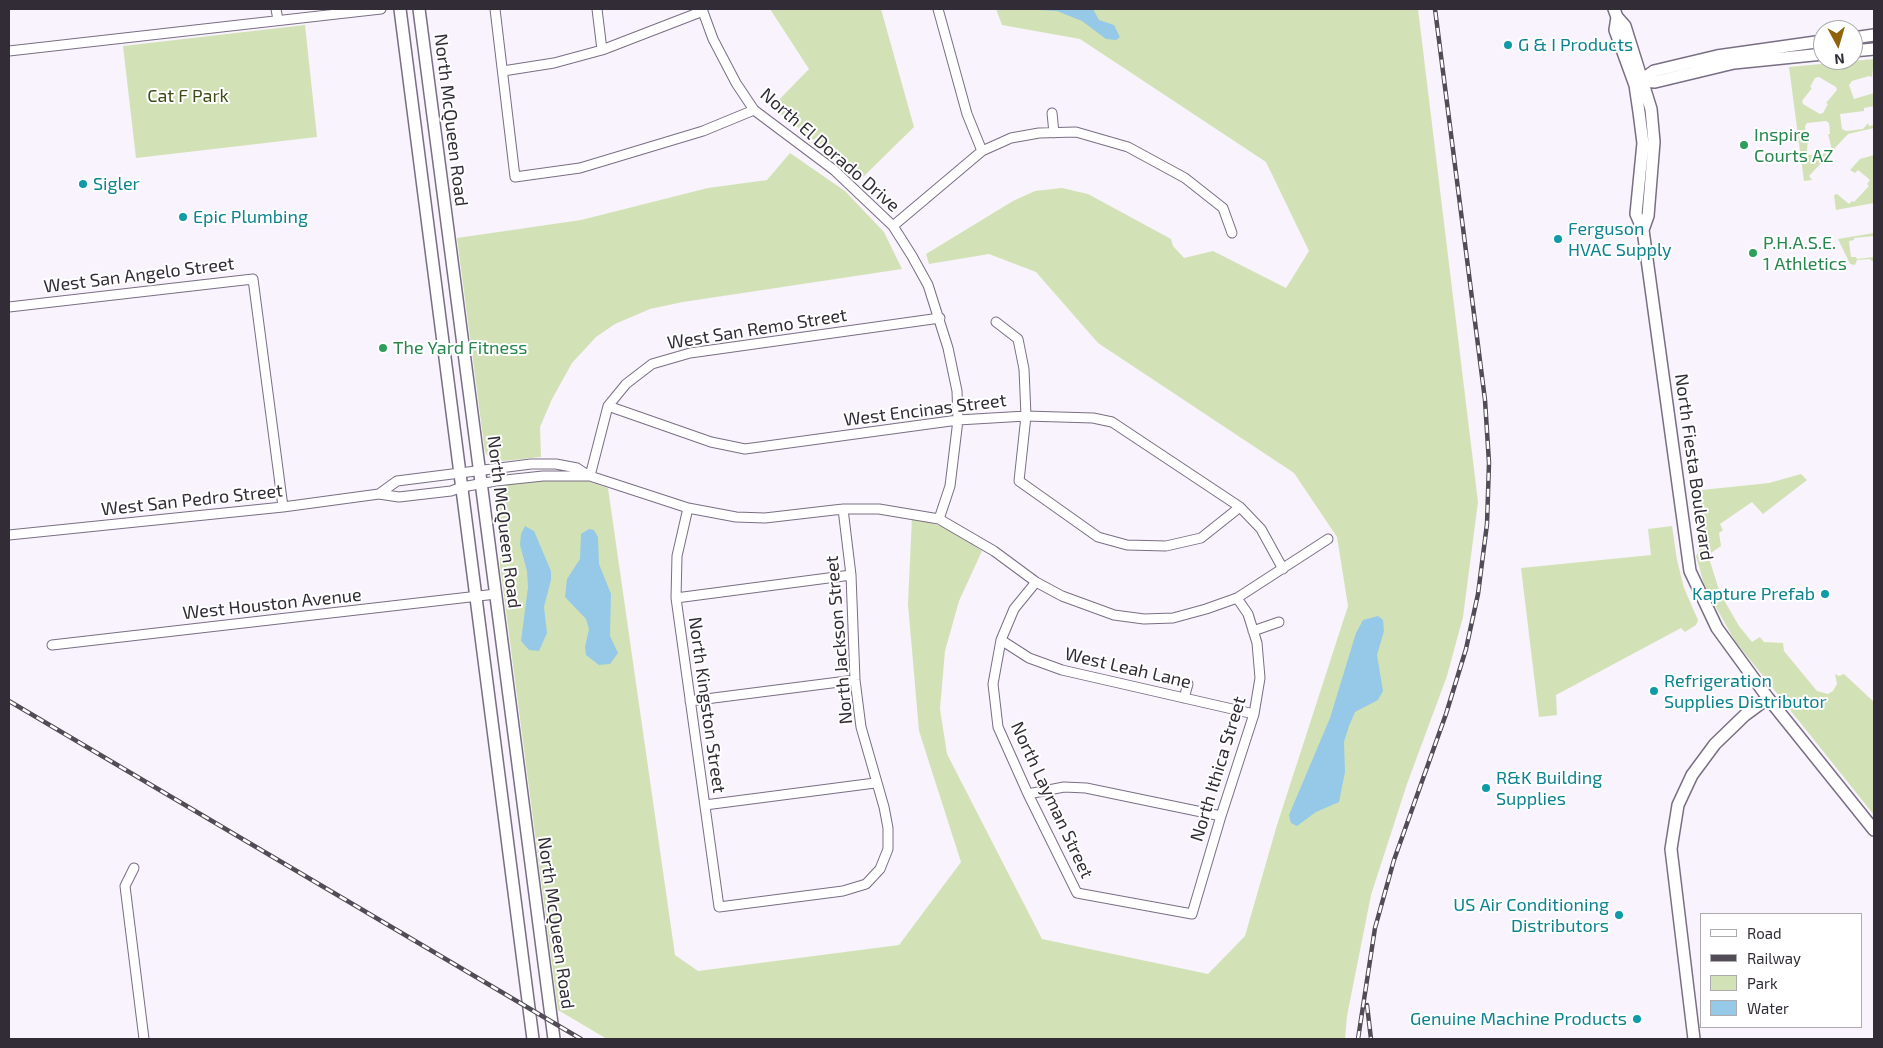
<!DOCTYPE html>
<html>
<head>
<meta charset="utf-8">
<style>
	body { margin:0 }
	#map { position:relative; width:1883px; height:1048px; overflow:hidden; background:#f8f3fd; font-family:"Exo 2",sans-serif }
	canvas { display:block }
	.frame { position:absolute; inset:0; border:10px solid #312c35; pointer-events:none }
	.legend { position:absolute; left:1700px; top:913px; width:162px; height:115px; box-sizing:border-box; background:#fff; border:1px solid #adabae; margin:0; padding:6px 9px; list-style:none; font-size:15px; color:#312c35 }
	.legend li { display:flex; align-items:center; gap:10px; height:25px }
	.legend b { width:25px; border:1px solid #adabae }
	.north { position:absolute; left:1813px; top:20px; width:50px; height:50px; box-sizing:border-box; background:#fff; border:1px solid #adabae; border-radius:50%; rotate:174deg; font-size:14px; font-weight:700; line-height:20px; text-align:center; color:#312c35 }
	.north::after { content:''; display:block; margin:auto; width:18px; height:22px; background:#8f620b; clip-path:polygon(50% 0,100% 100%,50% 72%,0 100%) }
</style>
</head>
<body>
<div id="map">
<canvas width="1883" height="1048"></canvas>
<div class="frame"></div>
<ul class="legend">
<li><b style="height:6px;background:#fff"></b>Road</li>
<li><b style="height:6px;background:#514c55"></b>Railway</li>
<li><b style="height:14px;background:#d3e2b6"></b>Park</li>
<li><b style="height:14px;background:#96c9e7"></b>Water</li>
</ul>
<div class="north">N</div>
</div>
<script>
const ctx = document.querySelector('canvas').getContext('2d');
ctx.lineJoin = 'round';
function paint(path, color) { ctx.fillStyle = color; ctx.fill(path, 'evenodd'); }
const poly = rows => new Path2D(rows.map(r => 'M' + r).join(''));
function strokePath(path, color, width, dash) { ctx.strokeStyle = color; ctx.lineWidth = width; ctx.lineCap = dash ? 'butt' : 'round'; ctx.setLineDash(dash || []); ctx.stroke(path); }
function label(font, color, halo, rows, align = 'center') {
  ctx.font = font + ' "Exo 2",sans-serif'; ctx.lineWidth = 4; ctx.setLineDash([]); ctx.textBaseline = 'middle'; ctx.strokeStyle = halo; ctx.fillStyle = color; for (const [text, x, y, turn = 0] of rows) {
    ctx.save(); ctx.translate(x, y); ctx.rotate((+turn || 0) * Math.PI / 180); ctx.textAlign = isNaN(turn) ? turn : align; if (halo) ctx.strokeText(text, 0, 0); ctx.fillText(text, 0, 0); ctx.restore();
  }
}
const green = poly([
	[770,9,881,9,914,127,862,178,772,107,809,69],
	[996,9,1418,9,1478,502,1463,617,1447,676,1407,784,1371,895,1347,1016,1345,1039,607,1039,558,1010,500,565,500,539,495,495,497,487,504,483,564,479,587,481,608,488,675,955,698,971,899,945,961,862,919,731,908,604,912,517,950,529,982,551,959,601,945,651,940,709,947,754,1042,939,1208,974,1245,936,1277,825,1348,606,1337,537,1294,473,1098,343,1036,272,989,254,929,264,926,254,1013,201,1035,191,1062,188,1088,194,1171,239,1173,246,1184,258,1213,251,1286,288,1309,251,1266,162,1080,39,1002,25],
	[305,25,317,137,136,158,123,46],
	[1874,59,1872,77,1869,76,1852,81,1849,85,1854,99,1874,93,1874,106,1864,108,1864,111,1840,114,1842,129,1846,131,1863,129,1868,123,1869,126,1874,125,1874,128,1848,134,1809,176,1812,180,1804,181,1789,67],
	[1819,77,1836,87,1837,90,1826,103,1828,104,1823,113,1820,114,1803,104,1802,101,1812,88,1810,87,1815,78],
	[1826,121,1829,123,1830,134,1828,134,1832,150,1829,153,1810,155,1807,152,1808,136,1806,136,1805,126,1807,123],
	[790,153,845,191,884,232,902,269,683,302,650,309,615,324,596,337,572,363,552,399,540,427,541,457,494,462,490,460,485,452,457,238,581,220,708,188,767,180],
	[1874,155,1874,203,1836,210,1834,195,1837,194,1849,204,1852,201,1854,202,1869,186,1867,184,1870,180,1858,170,1855,173,1850,170,1860,159],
	[1874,233,1874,236,1854,238,1854,240,1849,241,1851,257,1856,257,1857,259,1874,257,1874,262,1869,259,1857,260,1855,265,1850,264,1838,239],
	[1801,474,1807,480,1763,514,1752,502,1720,524,1723,530,1719,533,1721,546,1708,555,1720,593,1739,626,1752,642,1760,637,1764,642,1783,643,1784,651,1817,691,1828,694,1833,691,1837,684,1835,674,1839,676,1844,674,1874,702,1874,815,1735,641,1705,588,1696,556,1701,547,1692,491,1769,483],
	[1672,526,1677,560,1684,588,1698,620,1696,625,1685,632,1681,628,1556,695,1557,715,1539,717,1521,568,1651,555,1648,529]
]);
const water = poly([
	[1020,9,1093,9,1099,20,1114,25,1120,37,1116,40,1106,39,1082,21,1057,11],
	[525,526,534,531,551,571,551,580,544,607,547,633,539,651,529,650,521,641,528,587,527,571,520,545,521,534],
	[589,529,594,530,598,537,599,564,611,594,610,636,618,653,610,664,599,665,586,655,585,647,589,629,586,619,565,597,567,579,580,559,581,534],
	[1378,616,1383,620,1384,631,1377,655,1383,691,1378,700,1355,712,1349,726,1344,742,1345,772,1339,802,1316,812,1297,826,1291,823,1289,815,1330,718,1356,633,1363,620]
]);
const street = poly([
	[276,9,278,20],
	[495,9,515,177,580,168,703,131,754,110],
	[597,9,602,50],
	[702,9,713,39,736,83,754,110,834,170,893,226,912,256,928,285,948,348,957,391,958,420,950,486,939,519],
	[938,9,967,114,982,151],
	[9,51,381,9],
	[503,71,554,63,602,50,703,11],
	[1052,113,1054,133],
	[893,226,982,151,1011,138,1039,133,1076,132,1128,147,1185,178,1223,208,1232,233],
	[9,307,253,279,283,507],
	[996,322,1018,339,1024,369,1026,416,1019,481,1098,537,1127,545,1166,546,1201,538,1240,507],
	[608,406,711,442,745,449,958,420,1026,416,1093,418,1112,422,1240,507,1261,529,1283,569],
	[590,476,608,406,626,384,652,364,690,353,940,318],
	[379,494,397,481,531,464,556,464,577,468,589,476],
	[688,508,677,556,676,598,719,907,843,891,866,884,880,869,888,849,888,828,884,807,861,727,855,680,851,575,843,509],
	[9,535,283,507,379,494,399,497,451,491,462,487,496,481,543,476,590,476,688,508,736,517,765,518,843,509,879,509,939,519,994,551,1036,582,1062,596,1114,615,1144,619,1173,618,1206,609,1237,598,1328,539],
	[1036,582,1014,609,1001,640,993,684,998,727,1028,794,1077,893,1192,914,1221,816,1254,714,1260,678,1257,643,1248,614,1237,598],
	[676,598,851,575],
	[1253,631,1279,622],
	[1001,640,1029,658,1062,670,1254,714],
	[52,645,496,594],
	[1184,698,1188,684],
	[690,701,855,680],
	[1028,794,1064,787,1086,788,1221,816],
	[705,805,875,783],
	[134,868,125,886,144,1039]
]);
const secondary = poly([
	[400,9,533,1039],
	[419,9,554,1039],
	[1614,9,1617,17,1625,26,1651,109,1654,142,1648,216,1643,230],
	[1617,17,1615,30,1635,85,1639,112,1643,143,1636,214,1643,230,1690,571,1717,628,1768,698,1874,830],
	[1853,38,1874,35],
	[1853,51,1874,49],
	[1643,81,1655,82,1734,63,1823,54],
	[1638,83,1654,71,1717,56,1823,41],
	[1694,1039,1671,849,1678,805,1692,775,1715,744,1745,715,1768,698]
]);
const rail = poly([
	[9,701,581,1039],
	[1367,1005,1371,1039],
	[1358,1039,1375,928,1394,860,1446,714,1466,649,1478,594,1487,524,1489,463,1485,400,1435,9]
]);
const markers = [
	[1508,45,5,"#0f9aa8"],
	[1744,145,5,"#2e9e5b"],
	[83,184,5,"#0f9aa8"],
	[183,217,5,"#0f9aa8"],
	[1558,239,5,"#0f9aa8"],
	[1753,253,5,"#2e9e5b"],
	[383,348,5,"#2e9e5b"],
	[1825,594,5,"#0f9aa8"],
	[1654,691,5,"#0f9aa8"],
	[1486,788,5,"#0f9aa8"],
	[1619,915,5,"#0f9aa8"],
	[1637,1019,5,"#0f9aa8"]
];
const cultureNames = [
	["G & I Products",1518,45],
	["Sigler",93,184],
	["Epic Plumbing",193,217],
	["Ferguson",1568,229],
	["HVAC Supply",1568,250],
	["Kapture Prefab",1815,594,"right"],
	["Refrigeration",1664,681],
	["Supplies Distributor",1664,702],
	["R&K Building",1496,778],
	["Supplies",1496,799],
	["US Air Conditioning",1609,905,"right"],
	["Distributors",1609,926,"right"],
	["Genuine Machine Products",1627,1019,"right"]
];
const parkNames = [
	["Cat F Park",188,96]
];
const streetNames = [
	["North McQueen Road",451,120,83],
	["North El Dorado Drive",830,150,41],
	["West San Angelo Street",139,275,-7],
	["West San Remo Street",757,329,-9],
	["West Encinas Street",925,410,-7],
	["North Fiesta Boulevard",1694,467,82],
	["West San Pedro Street",192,500,-6],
	["North McQueen Road",504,522,83],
	["West Houston Avenue",272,604,-6],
	["North Jackson Street",839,640,-95],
	["West Leah Lane",1128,668,13],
	["North Kingston Street",707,705,82],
	["North Ithica Street",1218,769,-73],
	["North Layman Street",1052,800,65],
	["North McQueen Road",556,923,82]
];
const leisureNames = [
	["Inspire",1754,135],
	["Courts AZ",1754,156],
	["P.H.A.S.E.",1763,243],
	["1 Athletics",1763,264],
	["The Yard Fitness",393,348]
];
paint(green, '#d3e2b6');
paint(water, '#96c9e7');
strokePath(street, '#7a6e84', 11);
strokePath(secondary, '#7a6e84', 14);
strokePath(street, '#fff', 9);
strokePath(secondary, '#fff', 11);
strokePath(rail, '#514c55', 4.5);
strokePath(rail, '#fff', 2.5, [8]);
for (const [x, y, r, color] of markers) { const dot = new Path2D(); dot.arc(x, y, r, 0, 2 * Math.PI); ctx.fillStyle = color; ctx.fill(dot); strokePath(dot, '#fff', 2); }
label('18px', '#0d838f', '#fff', cultureNames, 'left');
label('18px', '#3d4b16', '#fff', parkNames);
label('18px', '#312c35', '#fff', streetNames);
label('18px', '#27864d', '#fff', leisureNames, 'left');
</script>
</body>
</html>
